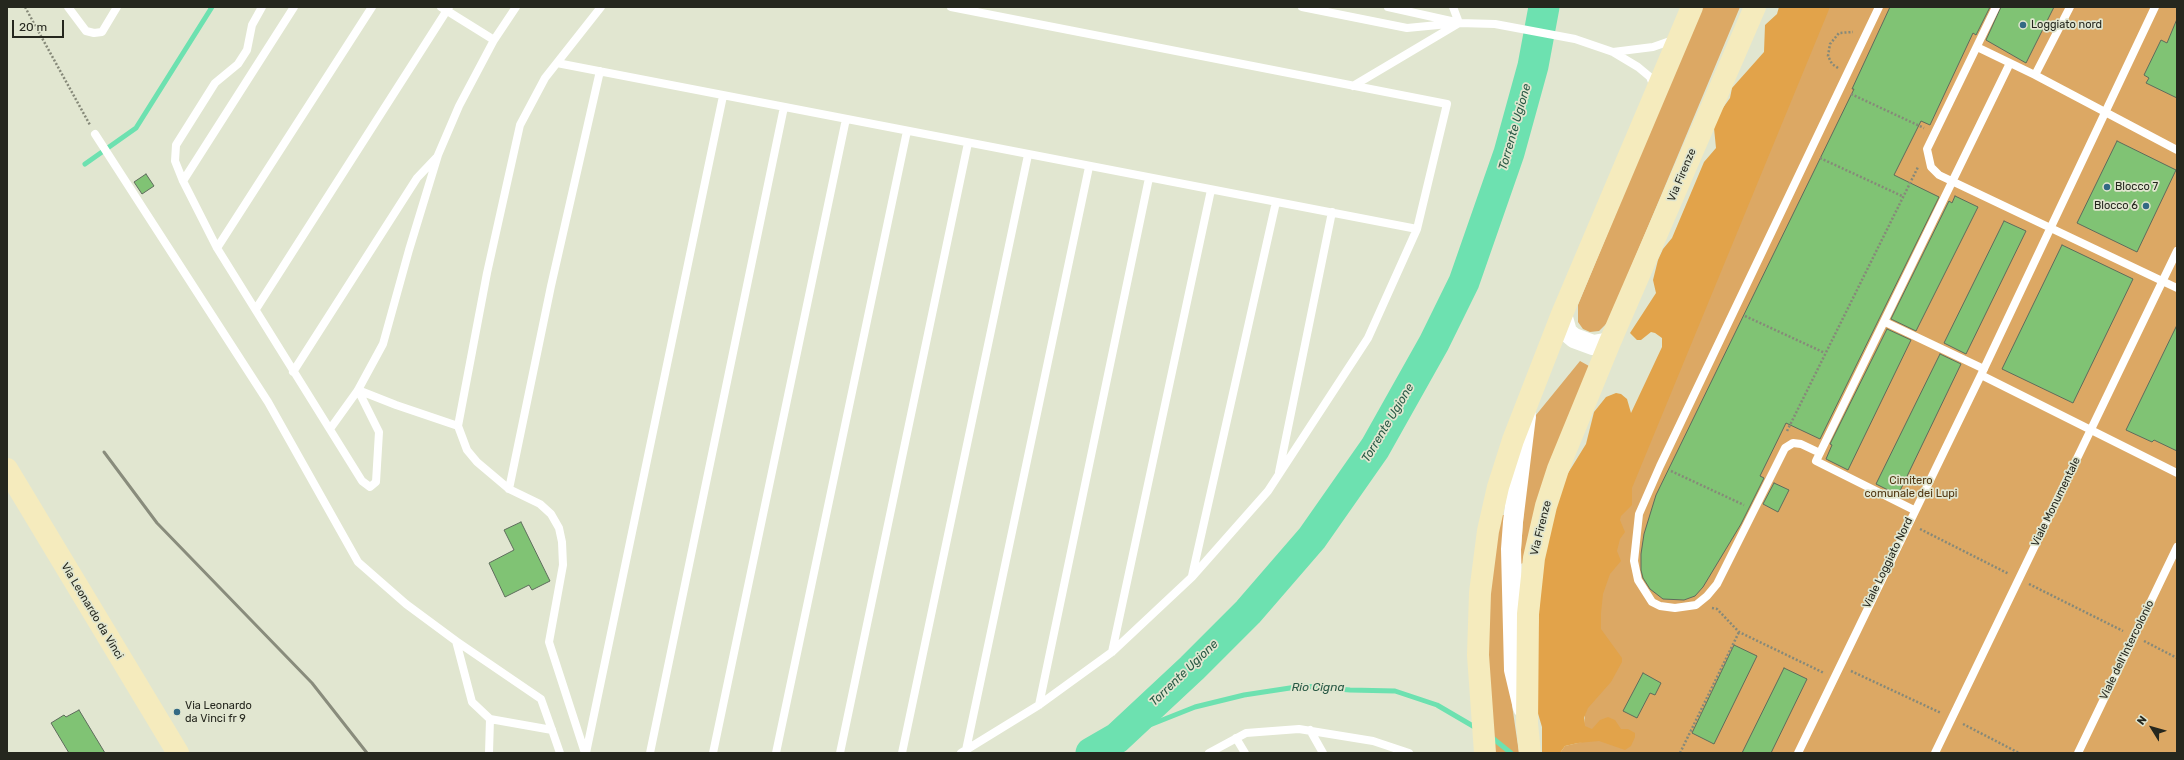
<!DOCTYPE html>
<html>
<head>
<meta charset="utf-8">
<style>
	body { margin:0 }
	#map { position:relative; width:2184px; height:760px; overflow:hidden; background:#e1e6d0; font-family:Rubik,sans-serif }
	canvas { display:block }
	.frame { position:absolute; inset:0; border:8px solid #25271e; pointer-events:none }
	.north { position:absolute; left:2132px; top:708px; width:40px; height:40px; -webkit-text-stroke:3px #e1e6d0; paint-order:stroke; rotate:307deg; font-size:11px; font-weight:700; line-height:16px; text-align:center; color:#25271e }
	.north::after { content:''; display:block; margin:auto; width:14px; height:18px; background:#25271e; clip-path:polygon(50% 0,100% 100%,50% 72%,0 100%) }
	.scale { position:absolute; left:12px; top:20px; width:52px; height:18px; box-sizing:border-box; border:2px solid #25271e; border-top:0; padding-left:5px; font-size:12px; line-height:14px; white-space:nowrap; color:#25271e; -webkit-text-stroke:3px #e1e6d0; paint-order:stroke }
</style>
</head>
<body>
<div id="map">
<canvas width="2184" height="760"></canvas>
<div class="frame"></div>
<div class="north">N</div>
<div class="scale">20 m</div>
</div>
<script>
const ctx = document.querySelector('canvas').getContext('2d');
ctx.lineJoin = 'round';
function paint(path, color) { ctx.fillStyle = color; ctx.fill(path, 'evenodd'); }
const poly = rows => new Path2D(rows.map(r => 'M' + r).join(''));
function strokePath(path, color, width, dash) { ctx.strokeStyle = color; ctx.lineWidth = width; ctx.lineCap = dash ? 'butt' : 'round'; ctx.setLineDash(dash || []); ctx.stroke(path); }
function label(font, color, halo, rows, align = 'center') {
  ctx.font = font + ' Rubik,sans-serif'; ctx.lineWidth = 3.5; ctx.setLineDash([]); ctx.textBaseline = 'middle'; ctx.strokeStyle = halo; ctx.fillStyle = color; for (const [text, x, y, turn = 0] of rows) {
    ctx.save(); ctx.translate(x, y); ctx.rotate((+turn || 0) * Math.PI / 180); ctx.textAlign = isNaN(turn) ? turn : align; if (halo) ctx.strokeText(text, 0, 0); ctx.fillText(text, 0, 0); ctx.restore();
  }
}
const green = poly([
	[1701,7,1740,7,1608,322,1599,331,1590,332,1583,329,1578,322,1578,305],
	[1822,7,2177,7,2177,753,1560,753,1565,746,1582,742,1600,579,1618,502],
	[1580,361,1589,366,1524,563,1520,564,1527,465,1536,415],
	[1500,515,1506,515,1512,705,1519,753,1489,753,1485,626]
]);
const forest = poly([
	[1779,7,1830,7,1632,488,1632,505,1621,516,1620,520,1625,532,1620,539,1617,551,1621,561,1610,574,1603,594,1601,613,1601,629,1622,658,1622,662,1611,682,1588,708,1584,718,1585,726,1592,729,1600,720,1608,717,1615,720,1621,729,1628,729,1635,733,1635,737,1631,746,1625,750,1599,741,1578,743,1565,746,1560,753,1542,753,1542,727,1534,700,1543,539,1565,478,1586,444,1594,412,1606,397,1616,393,1621,394,1627,399,1631,413,1662,347,1662,338,1655,333,1651,332,1641,340,1637,340,1630,333,1656,293,1653,280,1658,260,1663,249,1672,238,1704,162,1716,148,1714,128,1720,112,1730,98,1732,88,1764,52,1765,25,1777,14]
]);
const stream = poly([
	[85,164,136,128,212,7],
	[1490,736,1511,753],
	[1117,738,1195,707,1244,695,1303,686,1350,690,1395,691,1437,705,1478,729]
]);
const river = poly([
	[1091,753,1117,738,1192,668,1248,612,1312,538,1375,448,1434,343,1464,282,1509,153,1533,66,1544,7]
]);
const building = poly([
	[1890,7,1990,7,1976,35,1973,33,1930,125,1921,121,1894,175,1939,197,1820,439,1786,423,1760,476,1764,478,1741,524,1703,587,1695,596,1684,600,1663,599,1650,589,1643,578,1641,570,1641,554,1644,534,1656,495,1854,89,1852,89,1890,7],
	[2001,7,2054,7,2026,63,1986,40,2001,7],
	[2177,19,2177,98,2146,83,2149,78,2144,75,2161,40,2167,43,2177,19],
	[2117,141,2176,170,2137,252,2077,223,2117,141],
	[146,174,154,186,142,194,134,182,146,174],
	[1955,196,1978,207,1916,331,1891,319,1949,201,1952,203,1955,196],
	[2004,221,2026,231,1966,354,1944,343,2004,221],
	[2062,245,2133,279,2073,403,2002,369,2062,245],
	[2177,325,2177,451,2154,440,2152,442,2126,430,2177,325],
	[1887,329,1911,340,1848,470,1826,459,1832,445,1830,444,1887,329],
	[1940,354,1961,364,1898,495,1876,484,1940,354],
	[1774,483,1789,490,1778,512,1763,504,1774,483],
	[521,522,550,581,532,590,529,585,505,597,489,563,514,550,504,530,521,522],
	[1734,645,1757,656,1714,744,1692,733,1734,645],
	[1784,668,1807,679,1771,753,1742,753,1784,668],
	[1643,673,1661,683,1655,695,1650,693,1637,718,1623,711,1643,673],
	[79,710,105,753,69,753,51,723,64,715,66,717,79,710]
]);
const path = poly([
	[25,7,90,125],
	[1838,68,1832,64,1828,56,1830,44,1839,33,1853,32],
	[1851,94,1924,128],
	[1820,158,1902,196],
	[1745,316,1825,353],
	[1787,431,1918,167],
	[1671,471,1744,505],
	[1920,529,2009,574],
	[2029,584,2123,631],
	[1712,608,1717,609,1739,632,1824,673],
	[2144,641,2177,658],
	[1851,671,1941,713],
	[1963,724,2019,753],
	[1680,753,1739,632]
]);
const service = poly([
	[68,7,86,31,94,33,102,32,117,7],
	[262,7,252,25,247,50,238,64,215,83,176,145,175,161,183,181,217,248,362,481,370,487,376,482,379,432,358,390],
	[441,7,494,40],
	[951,7,1447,104,1417,229,1368,338,1268,491,1192,577,1112,652,1039,705,961,753],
	[1302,7,1407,28,1459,23,1353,86],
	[1388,7,1451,21],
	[1453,7,1459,23,1495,24,1575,39,1613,52,1638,67,1650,77,1654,87],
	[1996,7,1927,149,1931,167,1939,175,2177,288],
	[2070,7,2035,75,2177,150],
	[1977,47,2035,75],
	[1613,52,1653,47,1673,40],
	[557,63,1417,229],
	[95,134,268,402,358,562,406,604,456,641],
	[183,181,294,7],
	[217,248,372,7],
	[256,309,449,7],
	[1885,322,1984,369],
	[293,372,417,178,436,158],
	[1981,375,2177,473],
	[358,390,396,405,458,426],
	[330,429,358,390,383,344,409,250,438,155,459,106,494,40,516,7],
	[1820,453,1801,444,1793,443,1785,448,1717,584,1707,596,1696,605,1675,608,1660,606,1652,602,1638,580,1634,561,1639,514,1660,466,1879,7],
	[1279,472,1332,212],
	[509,489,551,286,600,71],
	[1914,510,1816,461,2010,63],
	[1192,576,1276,202],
	[1112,652,1211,190],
	[1039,705,1149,178],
	[552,730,490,719,472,702,456,641,541,699,552,730,560,753],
	[1310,730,1323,753],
	[1236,738,1245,753],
	[966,750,1089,167],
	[489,753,490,719],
	[585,753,549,642,563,565,562,542,559,528,551,514,540,504,509,489,477,462,467,450,458,426,487,273,520,125,545,78,601,7],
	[586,753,723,96],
	[650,753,784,107],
	[713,753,846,119],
	[776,753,907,131],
	[840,753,968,143],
	[902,753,1028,155],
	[1209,753,1246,733,1299,729,1373,741,1409,753],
	[1798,753,1981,375,2155,7],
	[1935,753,2177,251],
	[2078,753,2177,547]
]);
const tertiary = poly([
	[1562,314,1567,332,1574,338,1593,345,1610,342],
	[1523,708,1514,670,1511,549,1513,522,1526,416]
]);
const secondary = poly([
	[7,469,178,753],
	[1485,753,1478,655,1480,593,1488,531,1498,487,1513,440,1562,314,1692,7],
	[1530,753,1527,724,1528,614,1534,558,1546,506,1558,469,1610,342,1755,7]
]);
const rail = poly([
	[104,452,157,523,312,683,367,753]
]);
const markers = [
	[2023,25,4,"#326984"],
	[2107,187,4,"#326984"],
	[2146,206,4,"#326984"],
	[177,712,4,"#326984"]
];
const poiNames = [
	["Loggiato nord",2031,25],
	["Blocco 7",2115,187],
	["Blocco 6",2138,206,"right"],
	["Via Leonardo",185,706],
	["da Vinci fr 9",185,719]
];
const streetNames = [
	["Via Firenze",1682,175,-67],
	["Viale Monumentale",2056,502,-64],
	["Via Firenze",1541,528,-76],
	["Viale Loggiato Nord",1888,563,-64],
	["Via Leonardo da Vinci",92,611,59],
	["Viale dell'Intercolonio",2127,650,-64]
];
const parkNames = [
	["Cimitero",1911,481],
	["comunale dei Lupi",1911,494]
];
const waterNames = [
	["Torrente Ugione",1515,127,-74],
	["Torrente Ugione",1388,423,-59],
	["Torrente Ugione",1184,673,-44],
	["Rio Cigna",1318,688]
];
paint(green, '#dca864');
paint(forest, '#e2a34a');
strokePath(stream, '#6de1b0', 5);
strokePath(river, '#6de1b0', 31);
paint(building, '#80c374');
strokePath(building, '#5e6c5c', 1);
strokePath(path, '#868979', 2.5, [2, 2]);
strokePath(service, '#fff', 8);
strokePath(tertiary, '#fff', 20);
strokePath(secondary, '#f5ebbd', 22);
strokePath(rail, '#898c7c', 3);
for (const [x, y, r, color] of markers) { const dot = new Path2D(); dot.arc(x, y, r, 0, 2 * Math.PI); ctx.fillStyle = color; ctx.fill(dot); strokePath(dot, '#e1e6d0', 1.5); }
label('11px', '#25271e', '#e1e6d0', poiNames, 'left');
label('11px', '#25271e', '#e1e6d0', streetNames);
label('11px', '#513712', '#e1e6d0', parkNames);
label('italic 12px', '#295945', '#e1e6d0', waterNames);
</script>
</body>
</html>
